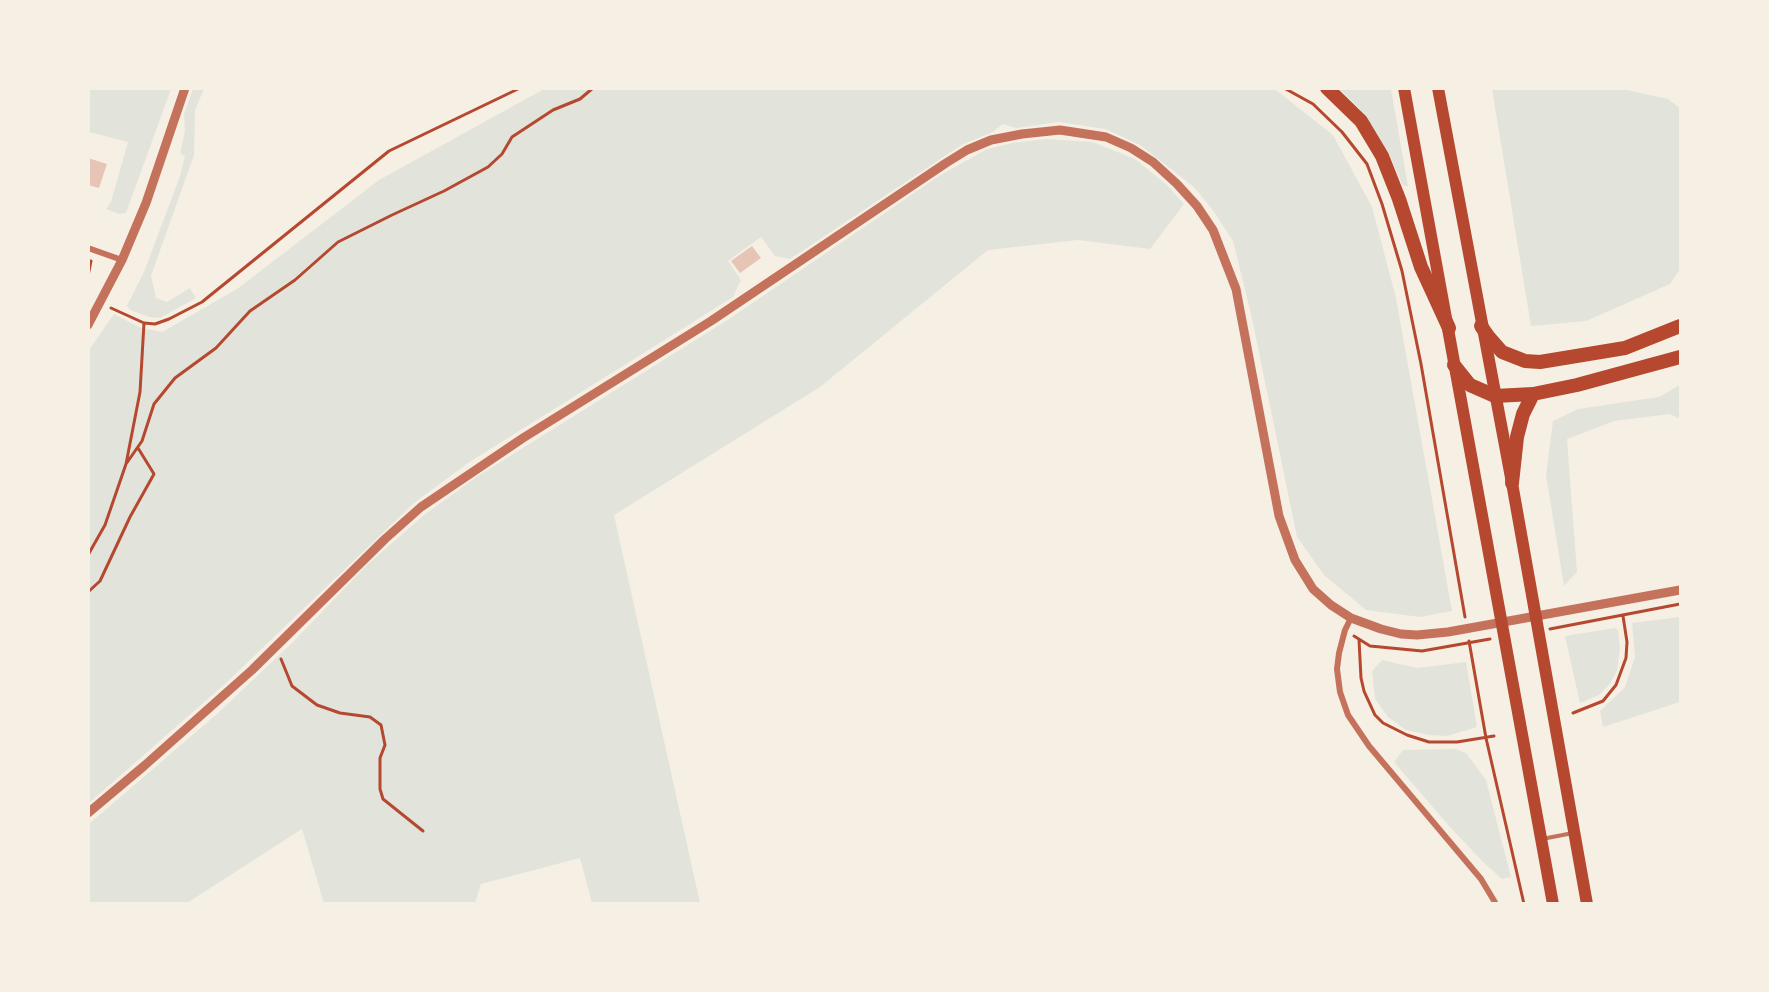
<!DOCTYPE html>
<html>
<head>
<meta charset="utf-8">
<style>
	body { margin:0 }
	#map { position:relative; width:1769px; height:992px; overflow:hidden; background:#f6efe4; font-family:Manrope,sans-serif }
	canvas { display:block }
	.frame { position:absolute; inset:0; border:90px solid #f6efe4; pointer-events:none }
</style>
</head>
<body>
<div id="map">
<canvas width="1769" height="992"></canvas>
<div class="frame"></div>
</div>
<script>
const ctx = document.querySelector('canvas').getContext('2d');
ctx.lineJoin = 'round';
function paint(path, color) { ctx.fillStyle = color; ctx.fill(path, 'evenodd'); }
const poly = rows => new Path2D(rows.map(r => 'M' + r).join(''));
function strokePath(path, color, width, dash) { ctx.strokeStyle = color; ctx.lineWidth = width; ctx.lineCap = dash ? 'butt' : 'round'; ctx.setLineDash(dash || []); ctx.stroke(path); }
const green = poly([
	[88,89,171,89,126,213,119,214,106,209,111,202,128,142,89,132],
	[193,89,204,89,195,110,194,155,151,276,156,298,167,302,190,288,196,298,160,318,149,317,130,310,127,306,144,272,180,176,185,156,180,154,185,131,184,114],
	[544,89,1271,89,1276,90,1333,135,1372,207,1396,298,1452,611,1420,617,1366,610,1324,575,1297,537,1251,314,1233,241,1212,209,1194,187,1140,145,1105,129,1059,122,1016,128,1003,124,991,133,963,144,790,259,775,256,761,237,728,261,741,280,733,297,468,463,414,503,227,682,89,803,89,350,114,314,141,328,162,332,237,289,379,180],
	[1339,89,1391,89,1408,186,1404,186,1402,184,1389,153,1360,109],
	[1492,89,1623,89,1668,99,1680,108,1680,269,1670,284,1586,321,1531,326],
	[1047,139,1093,142,1135,159,1167,185,1184,204,1150,249,1078,240,988,250,820,387,614,515,700,903,592,903,580,858,481,884,475,903,324,903,302,829,187,903,89,904,89,824,218,713,293,642,367,565,424,515,478,476,729,319,939,176,987,149,1012,143],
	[1680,385,1680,419,1670,414,1614,421,1567,439,1577,572,1564,586,1546,475,1553,421,1578,409,1659,397],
	[1680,617,1680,702,1603,727,1600,711,1625,687,1635,657,1632,623],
	[1615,628,1618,630,1620,648,1617,671,1610,684,1599,695,1580,703,1565,636],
	[1382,660,1417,668,1466,662,1477,727,1447,736,1429,735,1406,730,1388,717,1375,699,1372,671],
	[1456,749,1466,753,1486,780,1511,877,1502,879,1484,863,1449,826,1394,762,1403,750]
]);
const building = poly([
	[88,158,107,164,99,188,88,185],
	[752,246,761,258,740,273,731,261]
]);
const path = poly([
	[1284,88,1313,104,1342,132,1367,164,1382,204,1402,271,1421,364,1465,617],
	[88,276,91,261],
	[111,308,144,323,155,324,169,319,202,302,389,151,520,88],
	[126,464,142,441,154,404,175,378,216,348,250,311,295,280,338,242,392,215,444,191,488,167,502,154,512,137,553,110,580,99,593,88],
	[88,555,105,525,126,464,140,392,144,323],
	[88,592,100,581,130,517,154,474,138,448],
	[1550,629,1680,604],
	[1354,636,1370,646,1422,651,1490,639],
	[1359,640,1361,678,1364,691,1375,715,1383,723,1407,735,1429,742,1457,742,1494,736],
	[1469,641,1486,738,1524,904],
	[281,659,292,686,317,705,340,713,370,717,381,725,385,745,380,758,380,789,383,799,423,831],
	[1573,713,1603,701,1616,685,1626,658,1627,642,1623,616]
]);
const service = poly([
	[1542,839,1573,833]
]);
const minor = poly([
	[88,248,122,260],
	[1351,618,1345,630,1339,653,1337,669,1340,692,1348,715,1369,746,1481,879,1496,904]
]);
const tertiary = poly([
	[88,325,122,260,146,203,185,88],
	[88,813,144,766,252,670,385,539,421,507,523,438,711,321,946,163,967,150,991,140,1022,134,1060,130,1106,137,1131,148,1153,162,1177,184,1197,206,1213,230,1236,289,1279,516,1295,560,1313,589,1331,605,1351,618,1381,629,1401,634,1417,635,1448,632,1680,590]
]);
const trunk = poly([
	[1404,88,1553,904],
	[1438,88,1512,483,1587,904]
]);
const motorway = poly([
	[1327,88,1361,121,1382,156,1399,199,1421,267,1449,328],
	[1481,326,1488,336,1502,352,1525,361,1540,362,1625,348,1680,326],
	[1454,365,1470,385,1495,396,1533,394,1577,385,1680,357],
	[1512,483,1517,437,1523,414,1533,394]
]);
paint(green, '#e2e4dc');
paint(building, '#e6c5b7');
strokePath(path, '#b5482f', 3);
strokePath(service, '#c5725c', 4);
strokePath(minor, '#c5725c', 6);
strokePath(tertiary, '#c5725c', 9);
strokePath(trunk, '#b5482f', 12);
strokePath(motorway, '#b5482f', 14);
</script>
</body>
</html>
